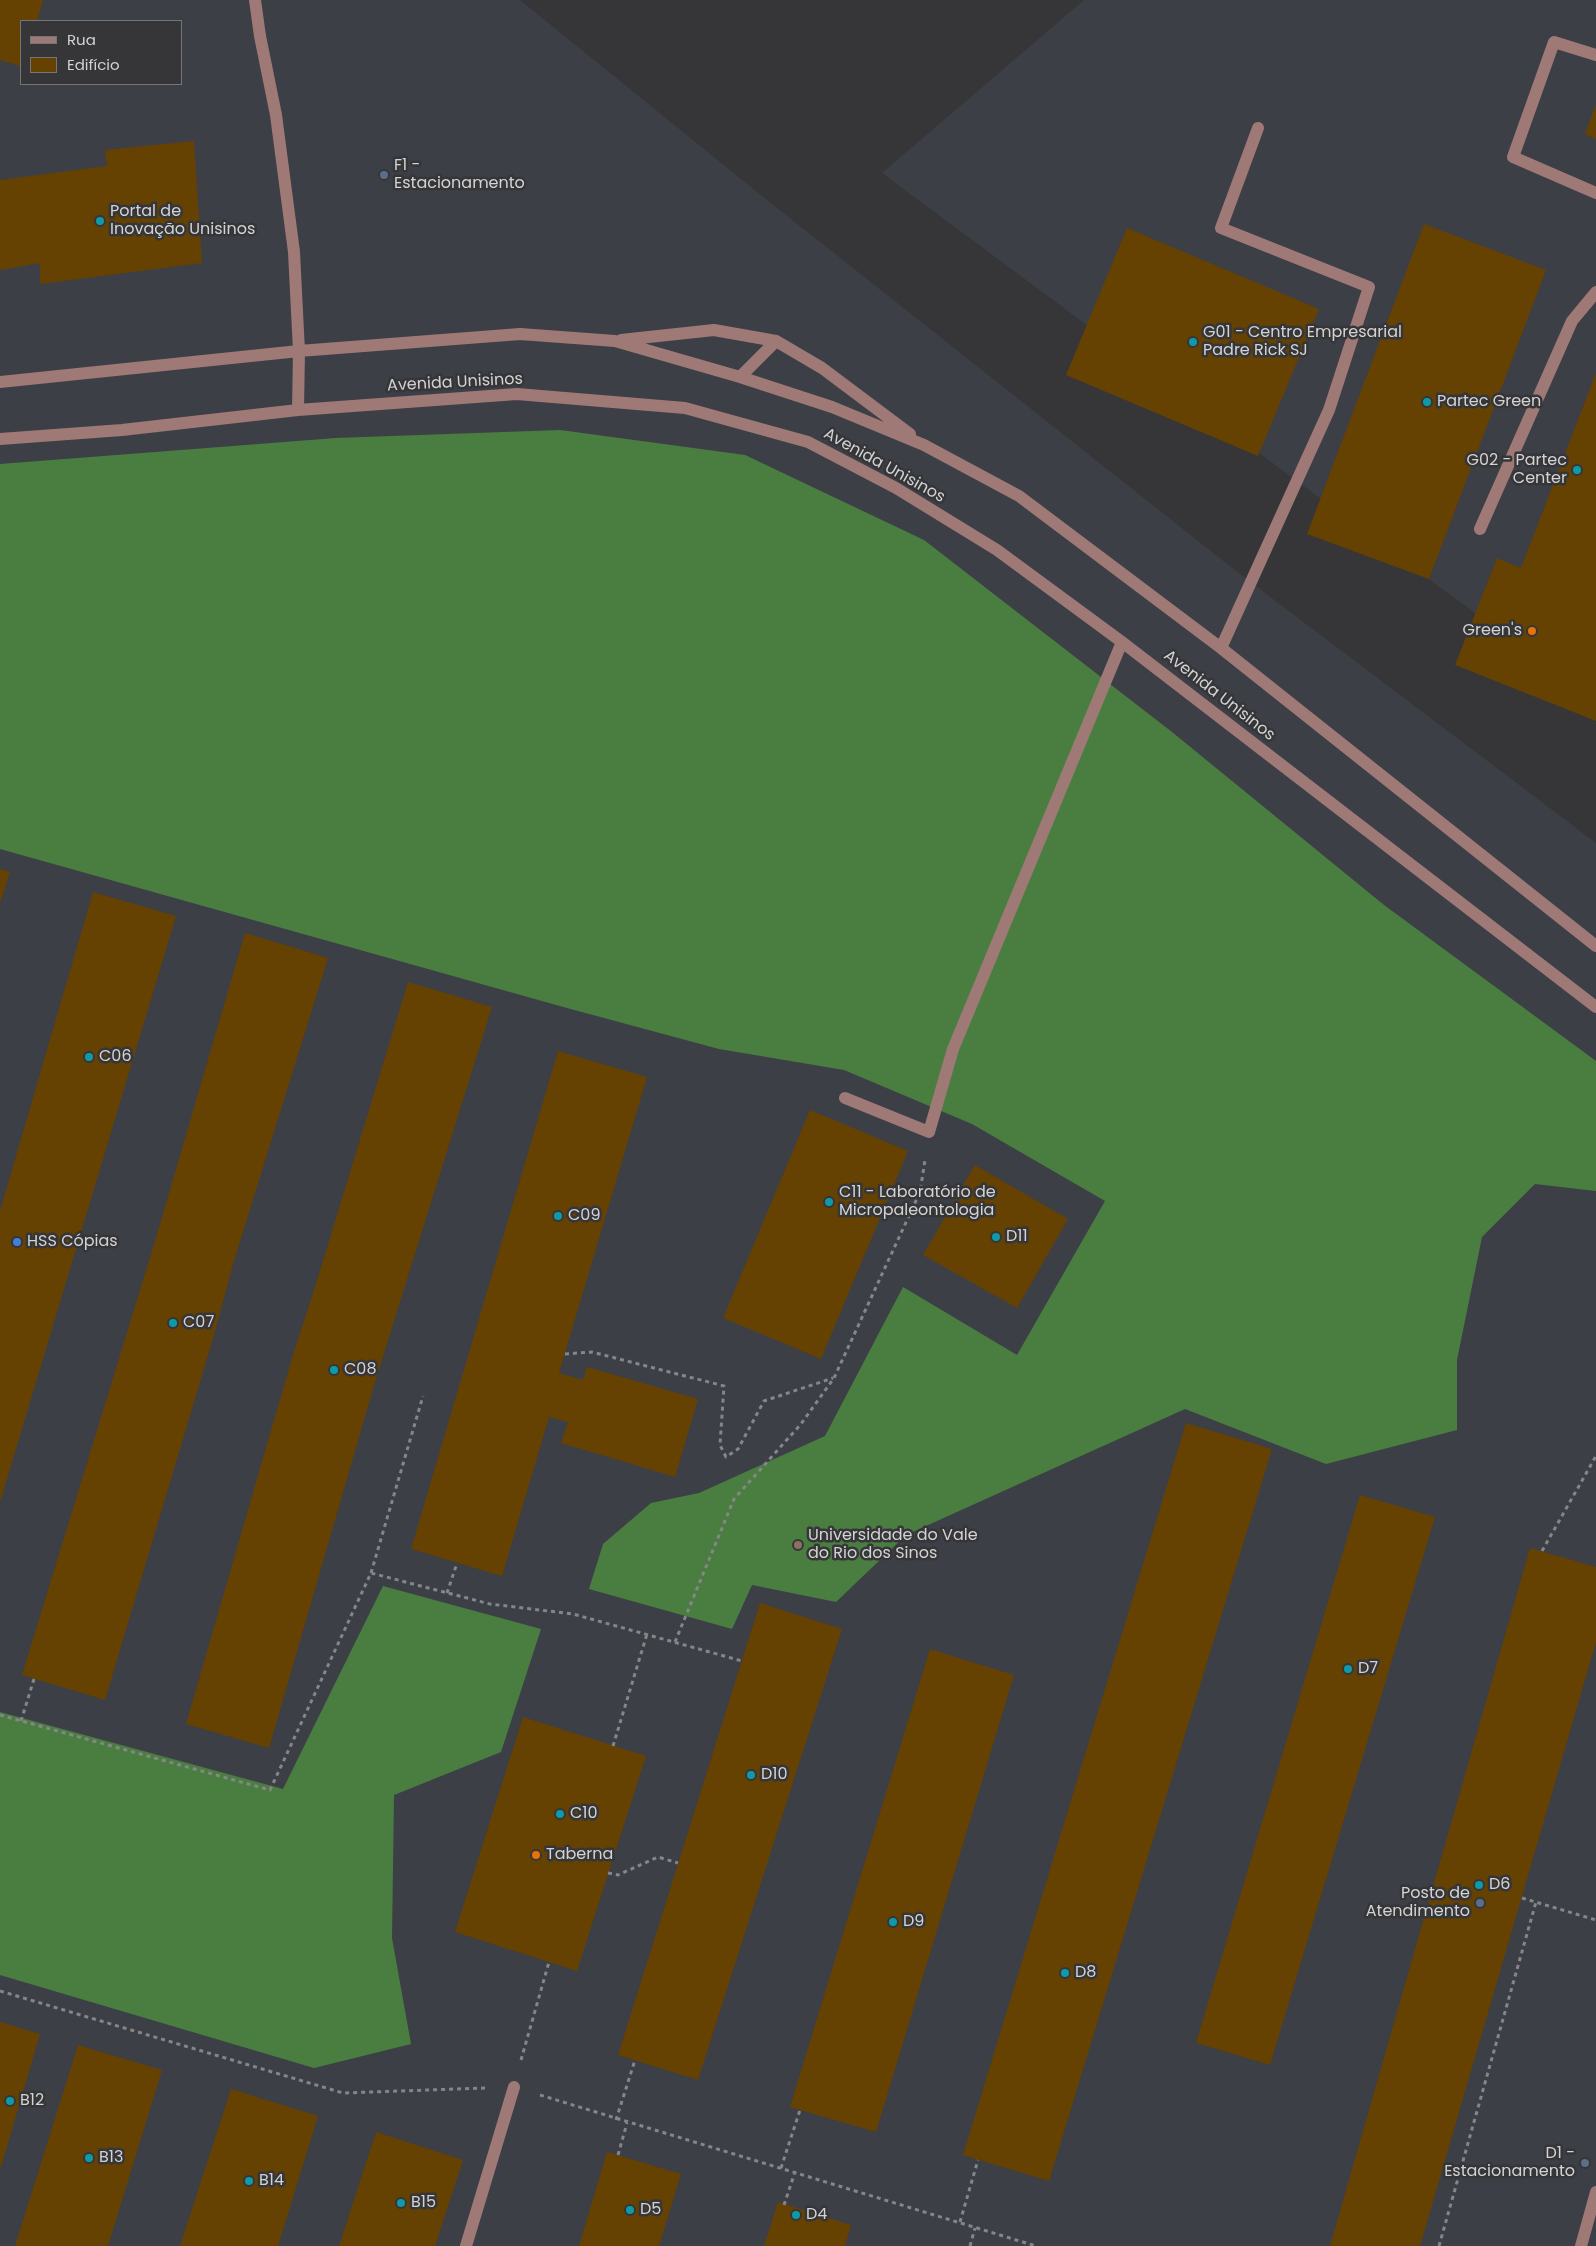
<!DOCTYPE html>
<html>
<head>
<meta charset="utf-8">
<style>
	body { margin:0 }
	#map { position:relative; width:1596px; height:2246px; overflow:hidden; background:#363638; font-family:Poppins,sans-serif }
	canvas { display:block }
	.legend { position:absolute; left:20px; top:20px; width:162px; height:65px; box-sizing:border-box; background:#363638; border:1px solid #747576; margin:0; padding:6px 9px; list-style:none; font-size:15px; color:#d2d3d4 }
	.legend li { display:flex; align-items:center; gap:10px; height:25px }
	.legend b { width:25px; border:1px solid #747576 }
</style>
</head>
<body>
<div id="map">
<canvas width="1596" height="2246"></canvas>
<ul class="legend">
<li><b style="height:6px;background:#9f7976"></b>Rua</li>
<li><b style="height:14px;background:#654102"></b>Edifício</li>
</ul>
</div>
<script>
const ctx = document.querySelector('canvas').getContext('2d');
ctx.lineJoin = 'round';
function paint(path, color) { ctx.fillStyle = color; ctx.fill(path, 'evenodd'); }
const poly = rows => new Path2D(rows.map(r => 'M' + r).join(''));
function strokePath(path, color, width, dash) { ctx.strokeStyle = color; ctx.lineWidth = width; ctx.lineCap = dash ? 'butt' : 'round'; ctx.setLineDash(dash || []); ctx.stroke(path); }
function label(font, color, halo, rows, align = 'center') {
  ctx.font = font + ' Poppins,sans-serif'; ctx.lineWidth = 5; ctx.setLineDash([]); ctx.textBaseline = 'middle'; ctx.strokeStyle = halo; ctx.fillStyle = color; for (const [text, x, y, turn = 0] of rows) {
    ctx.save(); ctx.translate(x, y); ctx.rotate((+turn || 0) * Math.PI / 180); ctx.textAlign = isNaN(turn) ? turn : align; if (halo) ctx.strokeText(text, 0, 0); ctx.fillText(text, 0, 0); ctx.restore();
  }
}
const built = poly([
	[0,0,520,0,767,200,1236,571,1596,843,1596,2246,0,2246],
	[21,21,181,21,181,84,21,84],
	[1084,0,1596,0,1596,703,882,173]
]);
const forest = poly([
	[560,430,745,455,924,540,1172,732,1384,905,1596,1061,1596,1191,1535,1184,1482,1237,1457,1360,1457,1430,1326,1464,1185,1409,906,1535,836,1602,752,1585,732,1629,589,1589,603,1544,651,1503,699,1493,825,1436,903,1287,1017,1355,1105,1201,972,1124,844,1070,719,1049,567,1008,0,849,0,464,336,438],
	[383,1586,541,1629,501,1752,394,1795,392,1938,411,2044,314,2068,0,1975,0,1712,283,1789]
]);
const building = poly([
	[0,0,43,0,37,21,21,21,21,66,0,60],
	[1596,104,1596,139,1585,134],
	[194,141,202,263,40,284,40,263,0,270,0,180,107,166,105,150],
	[1424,224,1546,270,1429,579,1307,534],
	[1127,228,1319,309,1258,456,1066,375],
	[1596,373,1596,721,1455,665,1497,558,1521,568],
	[0,869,10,872,0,903],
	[93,892,176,916,0,1502,0,1211],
	[245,933,328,958,233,1264,214,1335,105,1700,22,1675,155,1241],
	[408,982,492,1007,375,1382,269,1748,186,1724,292,1358,315,1287],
	[558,1051,647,1077,559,1373,583,1380,587,1367,698,1399,675,1477,561,1443,568,1422,549,1417,502,1576,411,1549],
	[810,1110,908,1151,821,1359,723,1318],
	[975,1165,1068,1219,1017,1308,923,1255],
	[1186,1423,1272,1449,1049,2181,963,2155],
	[1360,1495,1435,1517,1270,2065,1196,2043],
	[1530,1548,1596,1567,1596,1642,1420,2246,1330,2246],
	[760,1603,842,1629,698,2080,618,2055],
	[930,1649,1014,1675,876,2132,790,2107],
	[523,1717,646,1756,577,1971,455,1932],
	[0,2022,40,2034,1,2167,0,2167],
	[78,2045,162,2070,108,2246,15,2246],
	[231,2089,318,2116,278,2246,180,2246],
	[376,2132,463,2160,435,2246,339,2246],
	[607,2152,681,2174,659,2246,579,2246],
	[778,2202,851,2225,845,2246,764,2246]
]);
const path = poly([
	[565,1354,592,1352,724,1386,720,1445,726,1457,738,1449,764,1401,833,1378],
	[1542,1551,1596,1456],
	[371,1573,423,1396],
	[447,1593,457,1563],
	[675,1642,734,1499,801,1424,834,1378,920,1192,925,1160],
	[0,1715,270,1790,371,1573,490,1604,573,1614,742,1661],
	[21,1721,34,1679],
	[613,1746,647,1634],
	[608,1873,618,1875,658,1857,678,1863],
	[1522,1898,1596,1920],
	[0,1991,343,2093,485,2088],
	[521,2060,549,1962],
	[540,2095,1036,2246],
	[616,2120,635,2060],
	[618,2155,627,2123],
	[781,2168,800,2110],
	[784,2205,795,2172],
	[960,2222,978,2160],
	[970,2246,975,2228],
	[1439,2246,1536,1902]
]);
const minor = poly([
	[255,0,260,36,276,115,294,252,299,351,298,410],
	[1596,55,1554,42,1513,157,1596,193],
	[621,340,714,330,776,341,822,368,910,434],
	[740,377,776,341],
	[0,382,299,351,520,334,615,341,740,377,832,407,924,445,1019,496,1221,648,1596,946],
	[0,439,122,430,298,410,517,394,685,408,808,442,896,488,997,550,1122,642,1596,1007],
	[1480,529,1572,321,1596,292],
	[1221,648,1329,410,1369,287,1221,228,1258,128],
	[845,1098,929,1132,953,1049,1122,642],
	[466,2246,514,2087],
	[1581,2246,1596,2192]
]);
const markers = [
	[384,175,5,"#5c6f8a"],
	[100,221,5,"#0f9aa8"],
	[1193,342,5,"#0f9aa8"],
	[1427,402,5,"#0f9aa8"],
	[1577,470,5,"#0f9aa8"],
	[1532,631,5,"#e8710a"],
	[89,1057,5,"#0f9aa8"],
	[829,1202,5,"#0f9aa8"],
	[558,1216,5,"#0f9aa8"],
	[996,1237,5,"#0f9aa8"],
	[17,1242,5,"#3f7fe0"],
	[173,1323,5,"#0f9aa8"],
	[334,1370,5,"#0f9aa8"],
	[798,1545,5,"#8d6e63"],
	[1348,1669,5,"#0f9aa8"],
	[751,1775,5,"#0f9aa8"],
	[560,1814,5,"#0f9aa8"],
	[536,1855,5,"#e8710a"],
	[1479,1885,5,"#0f9aa8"],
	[1480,1903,5,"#5c6f8a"],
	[893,1922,5,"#0f9aa8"],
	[1065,1973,5,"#0f9aa8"],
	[10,2101,5,"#0f9aa8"],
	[89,2158,5,"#0f9aa8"],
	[1585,2163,5,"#5c6f8a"],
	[249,2181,5,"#0f9aa8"],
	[401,2203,5,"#0f9aa8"],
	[630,2210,5,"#0f9aa8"],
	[796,2215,5,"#0f9aa8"]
];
const poiNames = [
	["F1 -",394,166],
	["Estacionamento",394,184],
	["Portal de",110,212],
	["Inovação Unisinos",110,230],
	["G01 - Centro Empresarial",1203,333],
	["Padre Rick SJ",1203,351],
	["Partec Green",1437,402],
	["G02 - Partec",1567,461,"right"],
	["Center",1567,479,"right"],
	["Green's",1522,631,"right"],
	["C06",99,1057],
	["C11 - Laboratório de",839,1193],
	["Micropaleontologia",839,1211],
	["C09",568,1216],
	["D11",1006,1237],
	["HSS Cópias",27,1242],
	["C07",183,1323],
	["C08",344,1370],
	["Universidade do Vale",808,1536],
	["do Rio dos Sinos",808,1554],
	["D7",1358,1669],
	["D10",761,1775],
	["C10",570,1814],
	["Taberna",546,1855],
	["D6",1489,1885],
	["Posto de",1470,1894,"right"],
	["Atendimento",1470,1912,"right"],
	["D9",903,1922],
	["D8",1075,1973],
	["B12",20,2101],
	["D1 -",1575,2154,"right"],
	["Estacionamento",1575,2172,"right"],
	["B13",99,2158],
	["B14",259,2181],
	["B15",411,2203],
	["D5",640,2210],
	["D4",806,2215]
];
const streetNames = [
	["Avenida Unisinos",455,383,-3],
	["Avenida Unisinos",884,466,29],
	["Avenida Unisinos",1219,696,38]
];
paint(built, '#3d3f47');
paint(forest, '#4a7e40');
paint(building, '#654102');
strokePath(path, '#868688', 3, [4, 4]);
strokePath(minor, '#9f7976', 12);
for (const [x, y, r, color] of markers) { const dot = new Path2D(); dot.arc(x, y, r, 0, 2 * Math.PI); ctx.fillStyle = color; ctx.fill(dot); strokePath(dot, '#363638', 2); }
label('16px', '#d2d3d4', '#363638', poiNames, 'left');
label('16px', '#d2d3d4', '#363638', streetNames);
</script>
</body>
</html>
